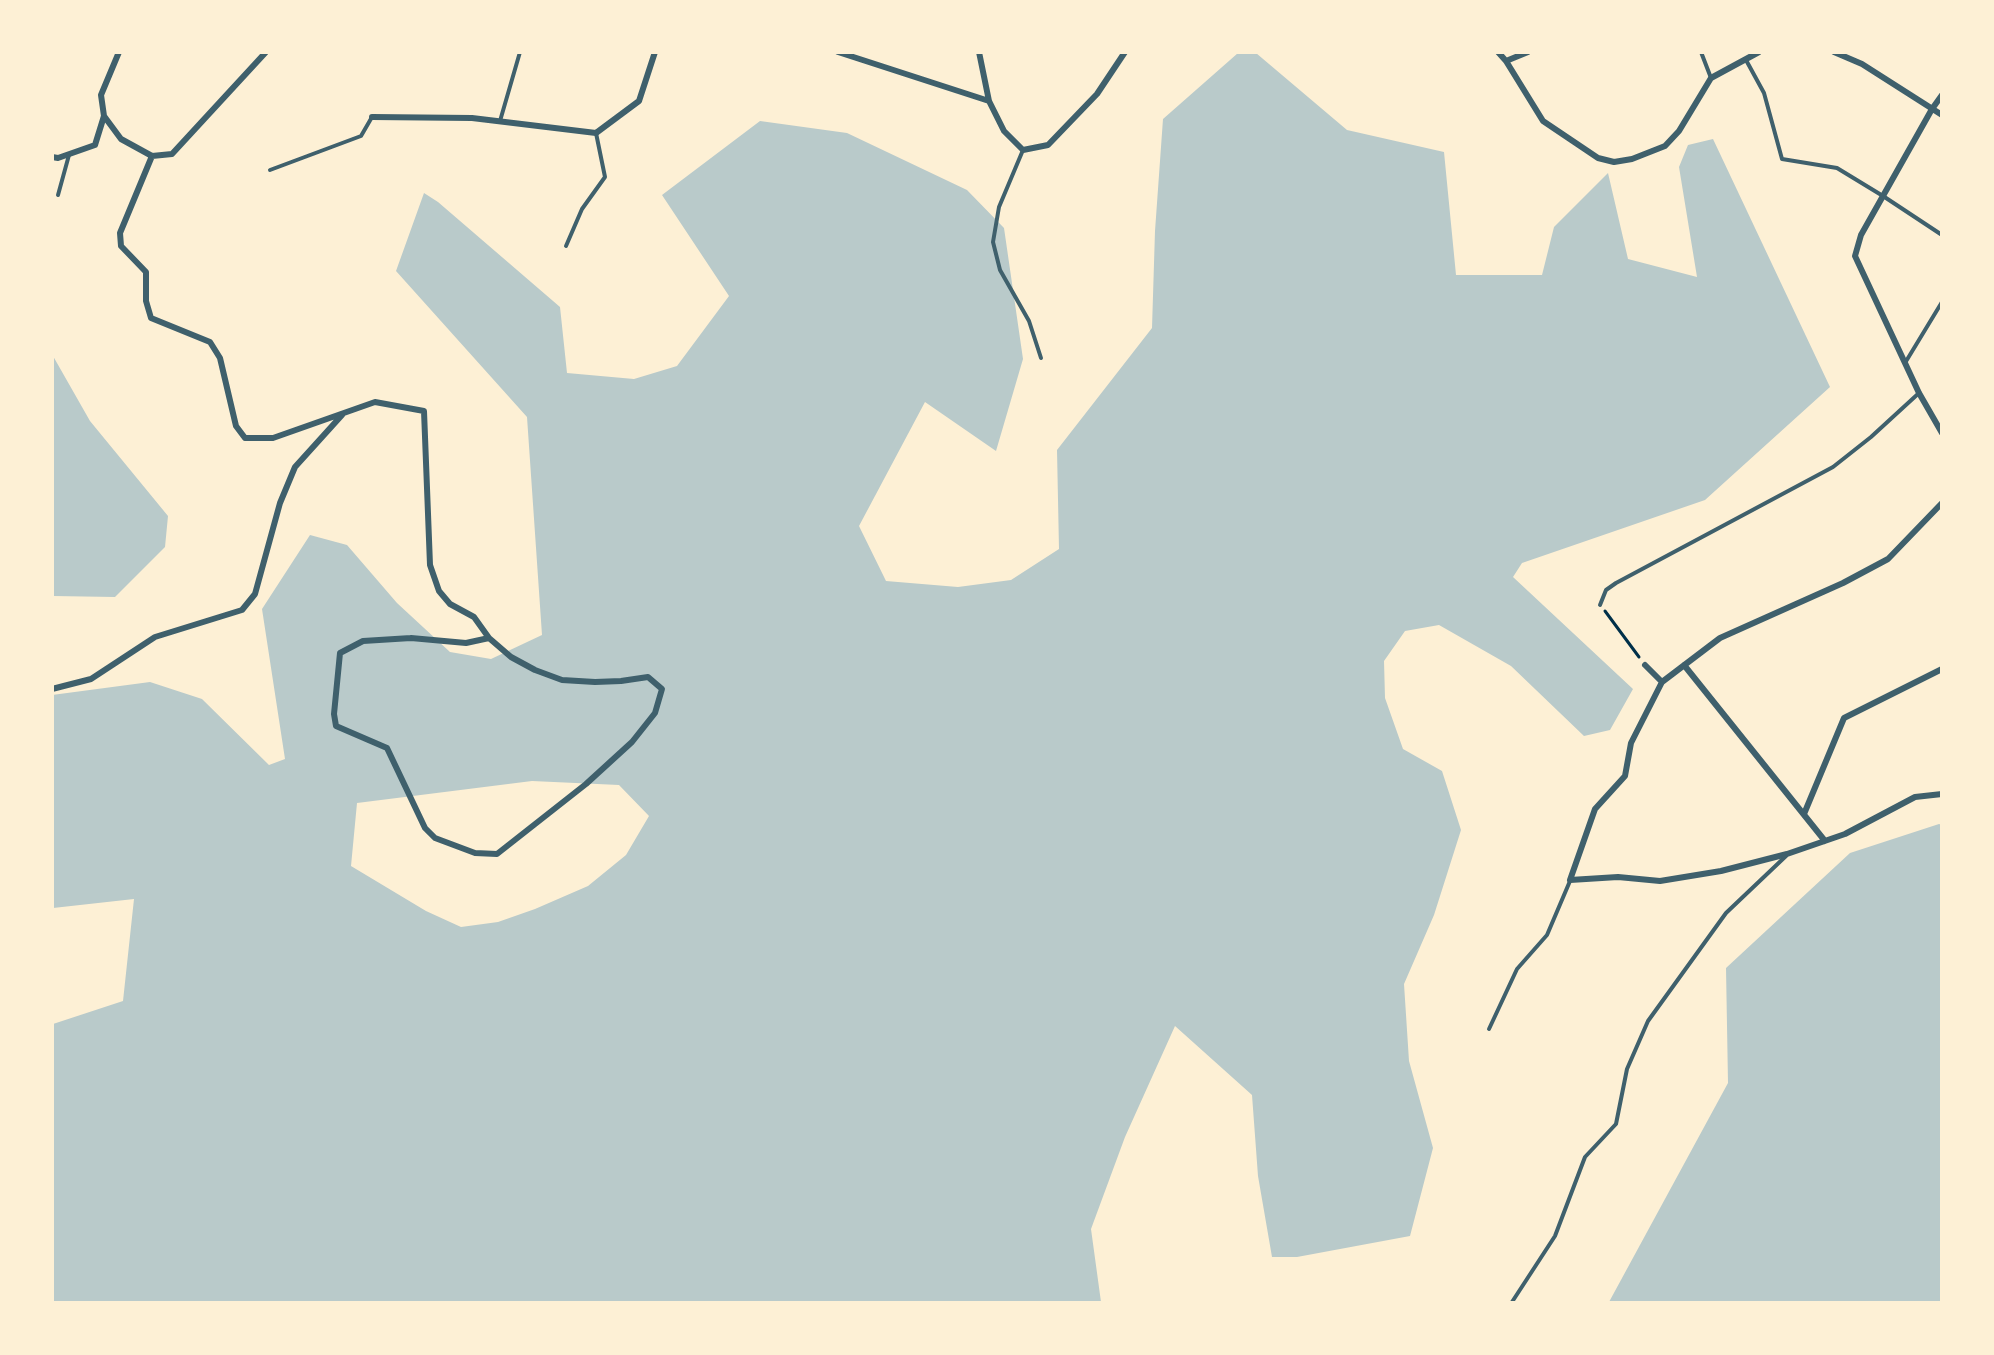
<!DOCTYPE html>
<html>
<head>
<meta charset="utf-8">
<style>
	body { margin:0 }
	#map { position:relative; width:1994px; height:1355px; overflow:hidden; background:#fdf0d5; font-family:"PT Serif",serif }
	canvas { display:block }
	.frame { position:absolute; inset:0; border:54px solid #fdf0d5; pointer-events:none }
</style>
</head>
<body>
<div id="map">
<canvas width="1994" height="1355"></canvas>
<div class="frame"></div>
</div>
<script>
const ctx = document.querySelector('canvas').getContext('2d');
ctx.lineJoin = 'round';
function paint(path, color) { ctx.fillStyle = color; ctx.fill(path, 'evenodd'); }
const poly = rows => new Path2D(rows.map(r => 'M' + r).join(''));
function strokePath(path, color, width, dash) { ctx.strokeStyle = color; ctx.lineWidth = width; ctx.lineCap = dash ? 'butt' : 'round'; ctx.setLineDash(dash || []); ctx.stroke(path); }
const green = poly([
	[1238,53,1256,53,1347,130,1444,152,1456,275,1542,275,1554,227,1608,173,1628,259,1697,277,1679,167,1688,145,1713,139,1830,387,1705,500,1522,563,1513,577,1633,689,1610,730,1584,736,1511,666,1439,625,1405,631,1384,661,1385,698,1403,749,1442,771,1461,830,1434,915,1404,984,1409,1061,1433,1148,1410,1236,1297,1257,1272,1257,1258,1176,1252,1095,1175,1026,1125,1137,1091,1229,1101,1302,53,1302,53,1024,123,1001,134,899,53,908,52,695,150,682,202,699,269,765,285,759,262,609,310,535,347,545,397,603,450,652,491,659,542,635,527,417,396,271,424,193,438,202,560,307,567,373,634,379,677,366,729,296,662,195,760,121,847,133,967,190,1004,228,1023,359,996,451,925,402,859,526,886,581,958,587,1011,580,1059,549,1057,450,1152,328,1155,231,1163,119],
	[532,781,619,785,649,816,626,855,588,886,535,909,498,922,461,927,426,911,351,866,357,803],
	[53,356,90,421,168,516,165,547,115,597,53,596],
	[1939,824,1942,825,1941,1302,1609,1302,1728,1083,1726,968,1850,853]
]);
const path = poly([
	[1605,611,1639,657]
]);
const service = poly([
	[1701,52,1711,78],
	[1746,60,1764,93,1782,159,1837,168,1883,196,1942,235],
	[500,121,520,52],
	[1023,150,999,207,993,242,1000,270,1029,321,1041,358],
	[270,170,361,136,372,117],
	[58,195,69,155],
	[566,246,582,209,605,177,596,133],
	[1905,363,1942,302],
	[1600,605,1606,590,1616,583,1833,467,1871,437,1919,393],
	[1489,1029,1517,969,1547,935,1570,881],
	[1512,1302,1555,1236,1585,1157,1616,1124,1627,1069,1648,1021,1726,913,1786,856]
]);
const minor = poly([
	[119,52,101,95,104,116,121,139,152,156,172,154,266,52],
	[838,52,989,101],
	[979,52,989,101,1004,131,1023,150,1048,145,1097,94,1125,52],
	[1498,52,1506,61,1543,121,1598,158,1614,162,1632,159,1665,146,1679,131,1711,78,1759,52],
	[1834,52,1862,64,1942,115],
	[1506,61,1528,52],
	[1942,95,1932,109,1861,235,1855,256,1919,393,1942,433],
	[372,117,472,118,596,133,639,101,655,52],
	[152,156,120,233,121,246,146,272,146,301,151,318,210,342,220,358,236,426,245,438,273,438,375,402,424,411,430,565,439,591,450,604,474,617,489,638],
	[52,157,58,158,95,145,104,116],
	[1942,503,1888,559,1843,583,1720,638,1662,682,1631,743,1625,776,1595,809,1570,880,1618,877,1660,881,1721,871,1787,854,1845,834,1915,797,1942,794],
	[411,638,466,643,489,638,511,657,535,670,562,680,595,682,621,681,648,677,662,689,655,713,632,742,586,784,497,854,475,853,435,838,425,828,387,748,336,726,334,714,340,653,363,641,411,638],
	[1645,665,1662,682],
	[1684,665,1825,841],
	[52,689,91,679,155,637,242,610,255,594,280,503,295,467,342,415],
	[1804,814,1844,718,1942,669]
]);
paint(green, '#b9caca');
strokePath(path, '#003049', 3);
strokePath(service, '#3f606c', 4);
strokePath(minor, '#3f606c', 6);
</script>
</body>
</html>
